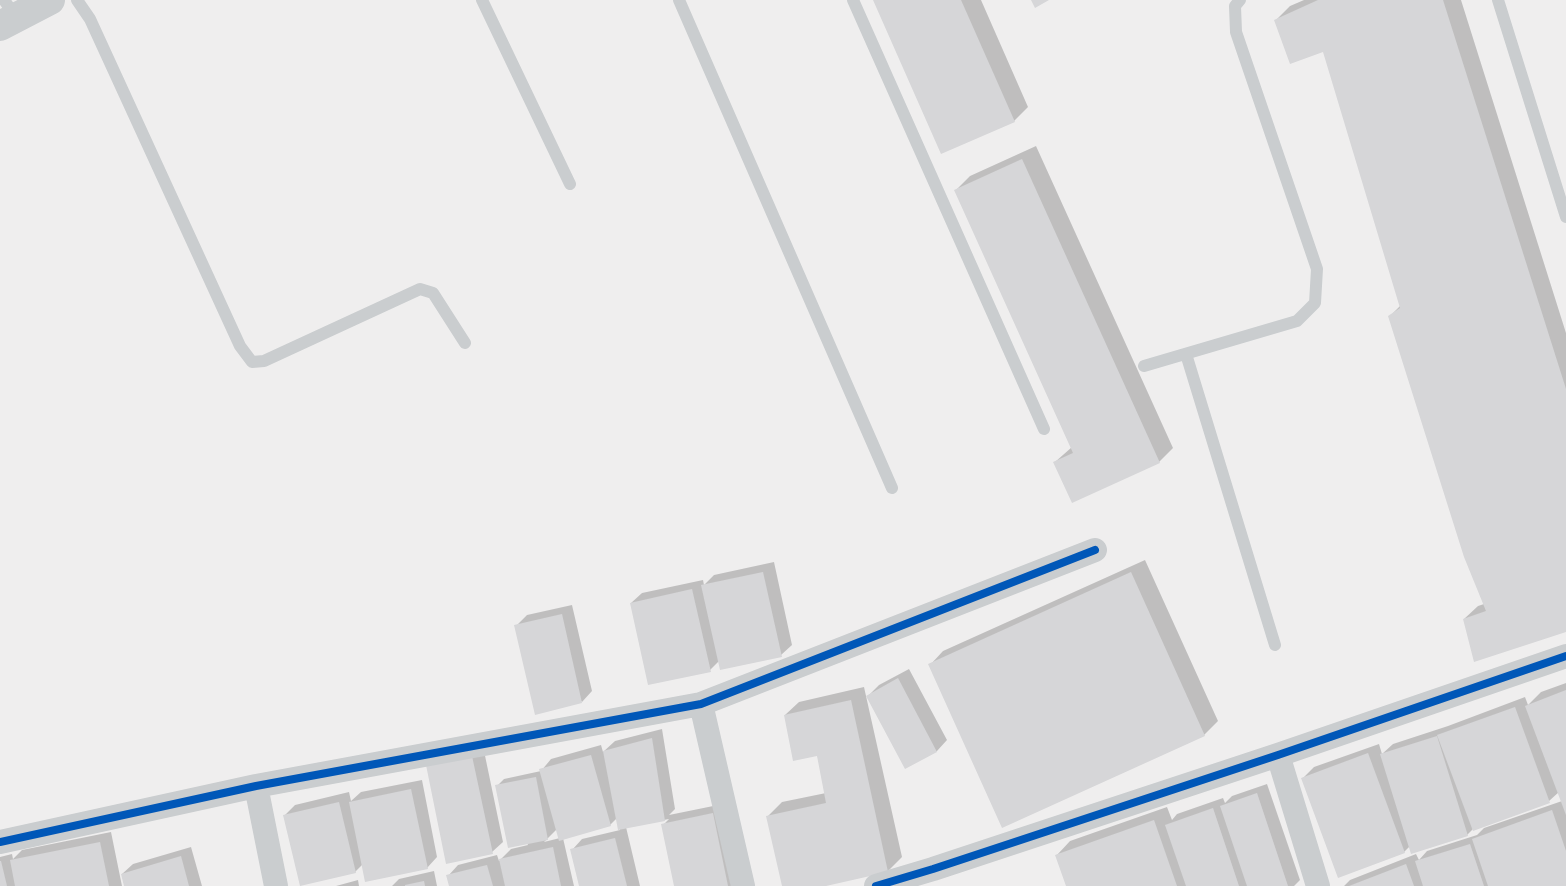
<!DOCTYPE html>
<html>
<head>
<meta charset="utf-8">
<style>
	body { margin:0 }
	canvas { display:block; background:#efeeee }
</style>
</head>
<body>
<canvas width="1566" height="886"></canvas>
<script>
const ctx = document.querySelector('canvas').getContext('2d');
ctx.lineJoin = 'round';
function paint(path, color) { ctx.fillStyle = color; ctx.fill(path, 'evenodd'); }
const poly = rows => new Path2D(rows.map(r => 'M' + r).join(''));
function strokePath(path, color, width, dash) { ctx.strokeStyle = color; ctx.lineWidth = width; ctx.lineCap = dash ? 'butt' : 'round'; ctx.setLineDash(dash || []); ctx.stroke(path); }
const shadow = poly([
	[874,0,981,0,1028,107,1014,121],
	[1304,0,1461,0,1566,333,1566,631,1464,619,1478,606,1484,604,1390,316,1401,305,1324,51,1276,20,1290,6],
	[1036,146,1173,448,1159,462,1055,462,1072,447,956,190,970,176],
	[1145,560,1218,721,1204,735,930,665,943,651],
	[774,562,792,645,781,655,719,661,710,670,631,603,642,593,703,580,704,585,714,575],
	[572,605,592,691,582,702,516,626,527,615],
	[909,669,947,740,937,751,906,767,868,696,879,685],
	[1566,683,1566,886,1344,886,1350,880,1416,854,1419,860,1427,851,1477,835,1484,828,1562,801,1559,792,1549,801,1473,829,1467,835,1410,846,1404,852,1303,778,1314,767,1379,744,1382,754,1393,744,1448,726,1525,697,1528,705,1541,692],
	[864,687,902,857,888,871,819,886,783,886,768,816,782,802,826,793,818,754,785,715,799,702],
	[662,729,675,809,669,815,723,804,740,886,676,886,663,825,669,819,626,827,640,886,581,886,572,850,582,839,620,830,617,818,610,825,563,838,574,886,451,886,448,876,458,865,497,855,499,861,511,849,528,845,497,786,504,779,541,771,551,759,601,745,603,752,615,741],
	[557,829,560,838,544,842],
	[483,746,503,842,492,852,427,766],
	[422,780,437,857,427,868,363,864,355,872,284,816,295,805,349,792,351,801,361,792],
	[1267,784,1300,880,1294,886,1068,886,1057,855,1070,841,1167,807,1172,820,1177,814,1223,798,1225,803,1232,796],
	[111,832,122,886,0,886,0,857,12,854,13,859,22,850],
	[191,847,202,886,126,886,122,874,133,864],
	[434,871,437,886,392,886,399,879],
	[358,880,359,886,336,886]
]);
const building = poly([
	[873,0,961,0,1015,122,941,154],
	[1031,0,1049,0,1035,8],
	[1318,0,1443,0,1566,389,1566,632,1474,662,1463,619,1486,611,1464,557,1388,316,1400,308,1323,52,1290,64,1274,20],
	[1022,159,1160,463,1072,503,1053,462,1073,453,954,190],
	[763,572,782,657,720,670,701,585],
	[1131,572,1205,736,1002,828,928,664],
	[692,589,711,672,648,685,630,603],
	[562,614,582,703,535,715,514,625],
	[898,678,937,752,905,769,866,696],
	[1566,690,1566,815,1525,706],
	[851,700,888,872,826,886,782,886,766,816,826,803,817,756,793,761,784,715],
	[1515,707,1550,803,1473,831,1437,735],
	[1437,736,1468,836,1411,854,1380,754],
	[652,738,665,821,618,830,603,751],
	[1368,753,1405,853,1338,878,1301,778],
	[591,755,611,826,559,841,539,769],
	[472,756,493,854,446,864,426,765],
	[536,777,548,840,508,848,495,785],
	[411,789,428,869,365,882,349,802],
	[1257,793,1288,886,1247,886,1220,806],
	[339,802,356,873,300,886,283,815],
	[1213,808,1239,886,1186,886,1165,825],
	[1552,810,1566,851,1566,886,1488,886,1472,839],
	[713,813,728,886,674,886,661,824],
	[1154,820,1177,886,1066,886,1055,855],
	[615,838,627,886,579,886,570,849],
	[100,842,109,886,15,886,10,860],
	[1470,844,1484,886,1423,886,1415,861],
	[553,847,561,886,505,886,499,859],
	[181,856,189,886,124,886,121,874],
	[0,861,1,861,7,886,0,886],
	[1406,864,1414,886,1349,886],
	[487,865,493,886,449,886,446,875],
	[424,881,425,886,405,886,405,885]
]);
const service = poly([
	[4,0,16,17],
	[77,0,90,19,240,346,252,362,264,361,420,289,433,293,465,343],
	[482,0,570,184],
	[679,0,892,488],
	[853,0,1044,429],
	[1498,0,1566,217],
	[1186,354,1275,645],
	[1144,366,1297,321,1315,303,1317,269,1236,32,1235,6,1240,0]
]);
const minor = poly([
	[701,704,743,886],
	[1278,755,1318,886],
	[256,786,276,886],
	[0,842,256,786,701,704,1095,550],
	[876,886,933,869,1278,755,1566,656]
]);
const tertiary = poly([
	[0,26,50,0]
]);
const cycleway = poly([
	[0,842,256,786,701,704,1095,550],
	[876,886,933,869,1278,755,1566,656]
]);
paint(shadow, '#0003');
paint(building, '#d6d6d8');
strokePath(service, '#cacdcf', 12);
strokePath(minor, '#cacdcf', 24);
strokePath(tertiary, '#cacdcf', 30);
strokePath(cycleway, '#0057b8', 8);
</script>
</body>
</html>
